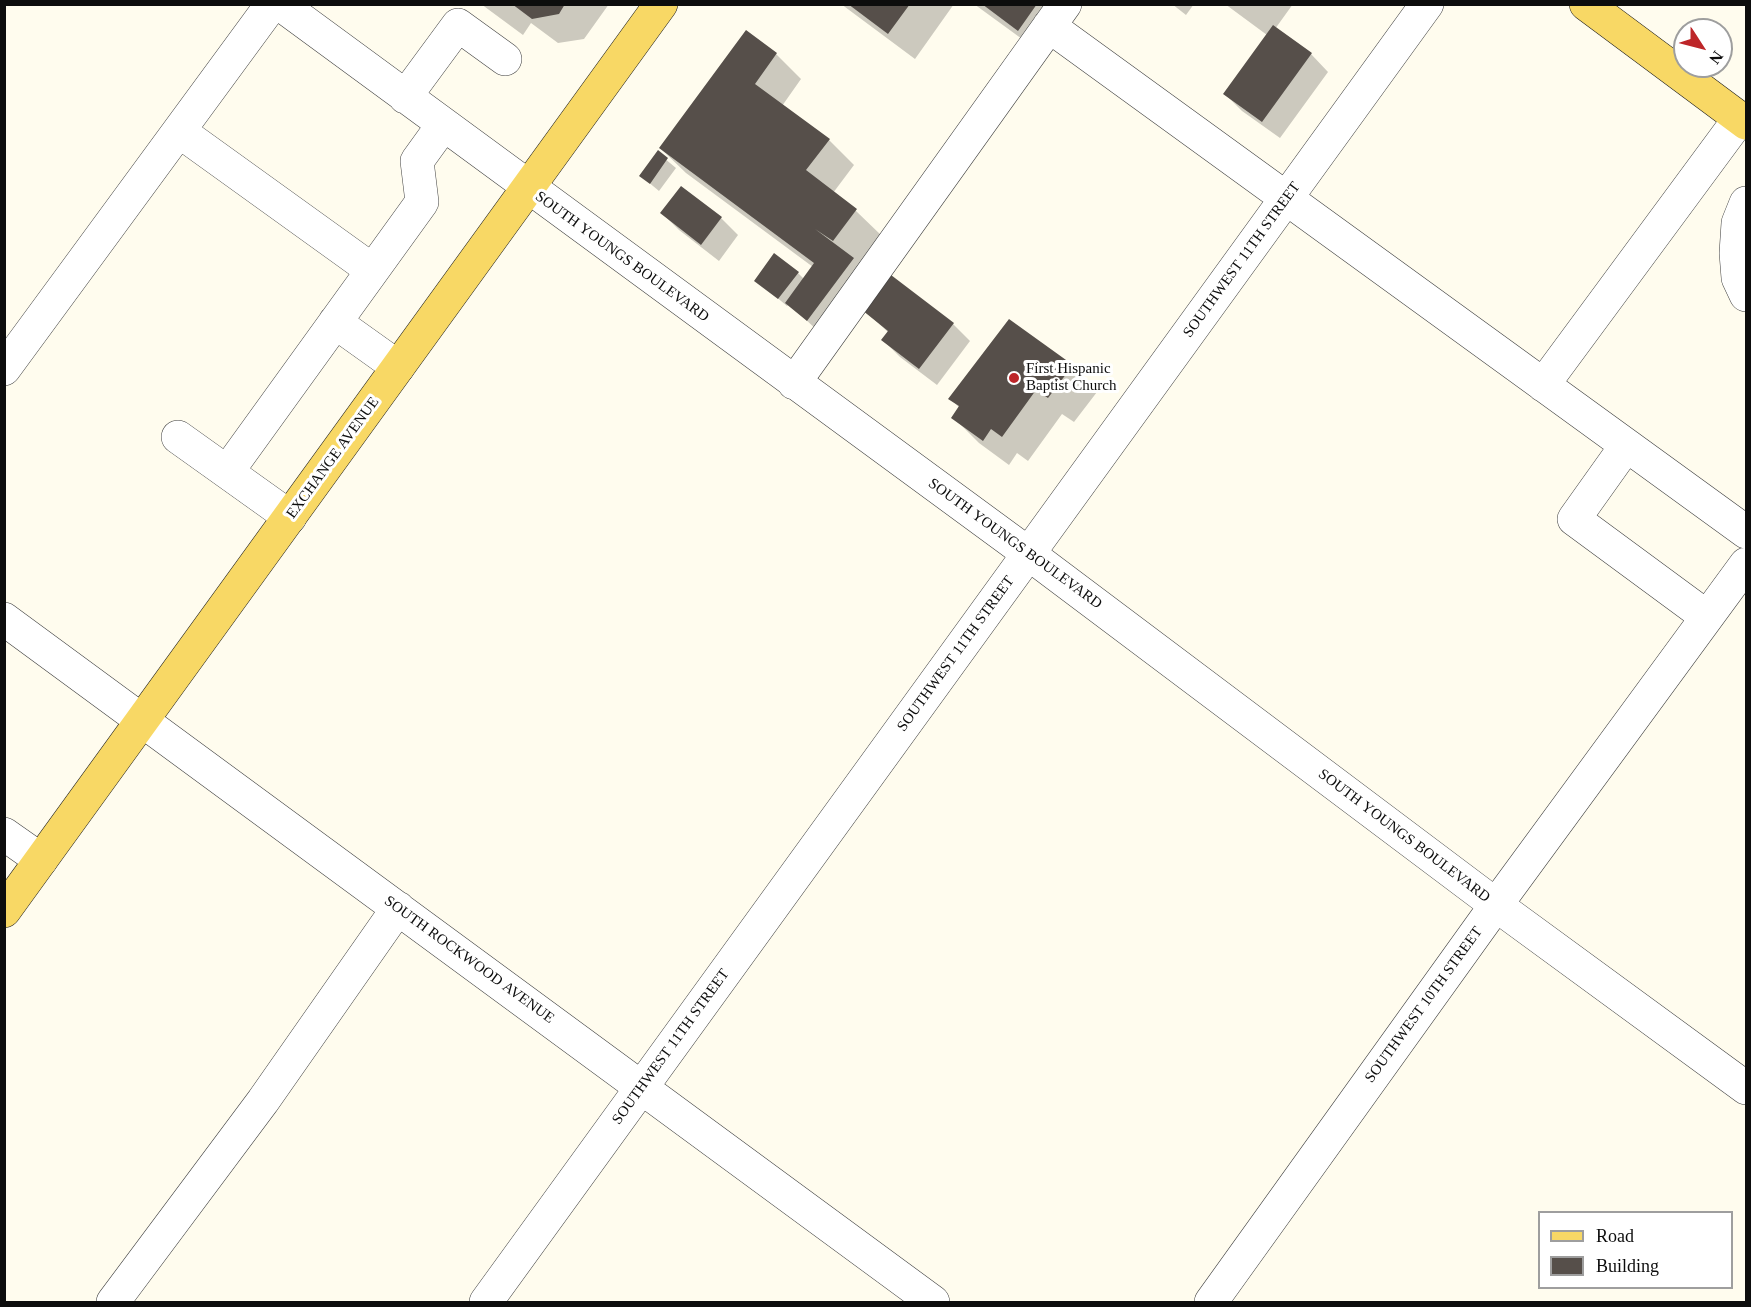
<!DOCTYPE html>
<html>
<head>
<meta charset="utf-8">
<style>
	body { margin:0 }
	#map { position:relative; width:1751px; height:1307px; overflow:hidden; background:#fffcee; font-family:Georgia,serif }
	canvas { display:block }
	.frame { position:absolute; inset:0; border:6px solid #0d0d0d; pointer-events:none }
	.legend { position:absolute; left:1538px; top:1211px; width:195px; height:78px; box-sizing:border-box; background:#fff; border:2px solid #9e9e9e; margin:0; padding:8px 10px; list-style:none; font-size:18px; color:#0d0d0d }
	.legend li { display:flex; align-items:center; gap:12px; height:30px }
	.legend b { width:30px; border:2px solid #9e9e9e }
	.north { position:absolute; left:1673px; top:18px; width:60px; height:60px; box-sizing:border-box; background:#fff; border:2px solid #9e9e9e; border-radius:50%; rotate:126deg; font-size:16px; font-weight:700; line-height:24px; text-align:center; color:#0d0d0d }
	.north::after { content:''; display:block; margin:auto; width:21px; height:27px; background:#bd2629; clip-path:polygon(50% 0,100% 100%,50% 72%,0 100%) }
</style>
</head>
<body>
<div id="map">
<canvas width="1751" height="1307"></canvas>
<div class="frame"></div>
<ul class="legend">
<li><b style="height:8px;background:#f8d865"></b>Road</li>
<li><b style="height:16px;background:#564f4a"></b>Building</li>
</ul>
<div class="north">N</div>
</div>
<script>
const ctx = document.querySelector('canvas').getContext('2d');
ctx.lineJoin = 'round';
function paint(path, color) { ctx.fillStyle = color; ctx.fill(path, 'evenodd'); }
const poly = rows => new Path2D(rows.map(r => 'M' + r).join(''));
function strokePath(path, color, width, dash) { ctx.strokeStyle = color; ctx.lineWidth = width; ctx.lineCap = dash ? 'butt' : 'round'; ctx.setLineDash(dash || []); ctx.stroke(path); }
function label(font, color, halo, rows, align = 'center') {
  ctx.font = font + ' Georgia,serif'; ctx.lineWidth = 6; ctx.setLineDash([]); ctx.textBaseline = 'middle'; ctx.strokeStyle = halo; ctx.fillStyle = color; for (const [text, x, y, turn = 0] of rows) {
    ctx.save(); ctx.translate(x, y); ctx.rotate((+turn || 0) * Math.PI / 180); ctx.textAlign = isNaN(turn) ? turn : align; if (halo) ctx.strokeText(text, 0, 0); ctx.fillText(text, 0, 0); ctx.restore();
  }
}
const shadow = poly([
	[481,4,609,4,584,39,558,43,531,23,523,35],
	[841,4,954,4,915,59],
	[974,4,1081,4,1044,55],
	[1172,4,1194,4,1186,15],
	[1225,4,1293,4,1275,29,1311,54,1328,72,1280,138,1242,111,1225,94,1267,35],
	[776,54,801,79,782,106,829,140,854,165,833,193,856,211,882,236,833,345,789,304,787,306,756,280,798,273,804,279,813,267,686,173,660,148],
	[658,153,676,168,659,191,641,176],
	[681,188,721,218,738,235,719,261,679,230,662,213],
	[864,310,953,324,970,341,937,385,900,357,883,340,889,333],
	[1072,367,1097,392,1074,422,1062,414,1028,461,1017,453,1009,465,979,443,953,417,960,408,950,399]
]);
const building = poly([
	[512,4,565,4,559,14,532,19],
	[848,4,910,4,888,34],
	[982,4,1037,4,1018,31],
	[1273,25,1312,53,1262,122,1223,94],
	[746,30,777,53,755,84,830,139,806,170,857,209,833,241,815,229,854,258,807,321,785,303,814,263,659,148],
	[658,150,668,158,650,184,639,176],
	[681,186,722,217,701,245,660,213],
	[774,253,799,272,778,299,754,281],
	[891,275,954,323,919,369,881,340,888,331,862,310],
	[1009,319,1073,365,1048,398,1036,390,1002,437,991,429,983,441,951,418,959,406,948,399]
]);
const minor = poly([
	[280,4,1029,554,1496,905,1746,1088],
	[1049,26,1746,532],
	[405,97,458,25,505,59],
	[179,131,372,270],
	[1746,203,1738,223,1736,253,1738,278,1746,295],
	[335,322,398,367],
	[4,369,272,4],
	[794,383,1065,4],
	[1543,385,1740,118],
	[178,437,290,517],
	[1626,446,1574,519,1707,617],
	[227,472,422,202,417,161,443,125],
	[4,619,933,1302],
	[4,834,41,860],
	[113,1302,263,1101,398,908],
	[486,1302,1427,4],
	[1211,1302,1496,905,1746,564]
]);
const major = poly([
	[1586,4,1746,123],
	[4,911,661,4]
]);
const markers = [
	[1014,378,6,"#bd2629"]
];
const streetNames = [
	["SOUTH YOUNGS BOULEVARD",622,257,36],
	["SOUTHWEST 11TH STREET",1242,260,-54],
	["EXCHANGE AVENUE",333,458,-54],
	["SOUTH YOUNGS BOULEVARD",1015,544,36],
	["SOUTHWEST 11TH STREET",956,654,-54],
	["SOUTH YOUNGS BOULEVARD",1404,836,37],
	["SOUTH ROCKWOOD AVENUE",469,960,36],
	["SOUTHWEST 10TH STREET",1424,1005,-54],
	["SOUTHWEST 11TH STREET",671,1047,-54]
];
const poiNames = [
	["First Hispanic",1026,369],
	["Baptist Church",1026,386]
];
paint(shadow, '#0003');
paint(building, '#564f4a');
strokePath(minor, '#404040', 34);
strokePath(major, '#1e1e1e', 34);
strokePath(minor, '#fff', 33);
strokePath(major, '#f8d865', 33);
for (const [x, y, r, color] of markers) { const dot = new Path2D(); dot.arc(x, y, r, 0, 2 * Math.PI); ctx.fillStyle = color; ctx.fill(dot); strokePath(dot, '#fff', 2); }
label('15px', '#0d0d0d', '#fff', streetNames);
label('15px', '#0d0d0d', '#fff', poiNames, 'left');
</script>
</body>
</html>
